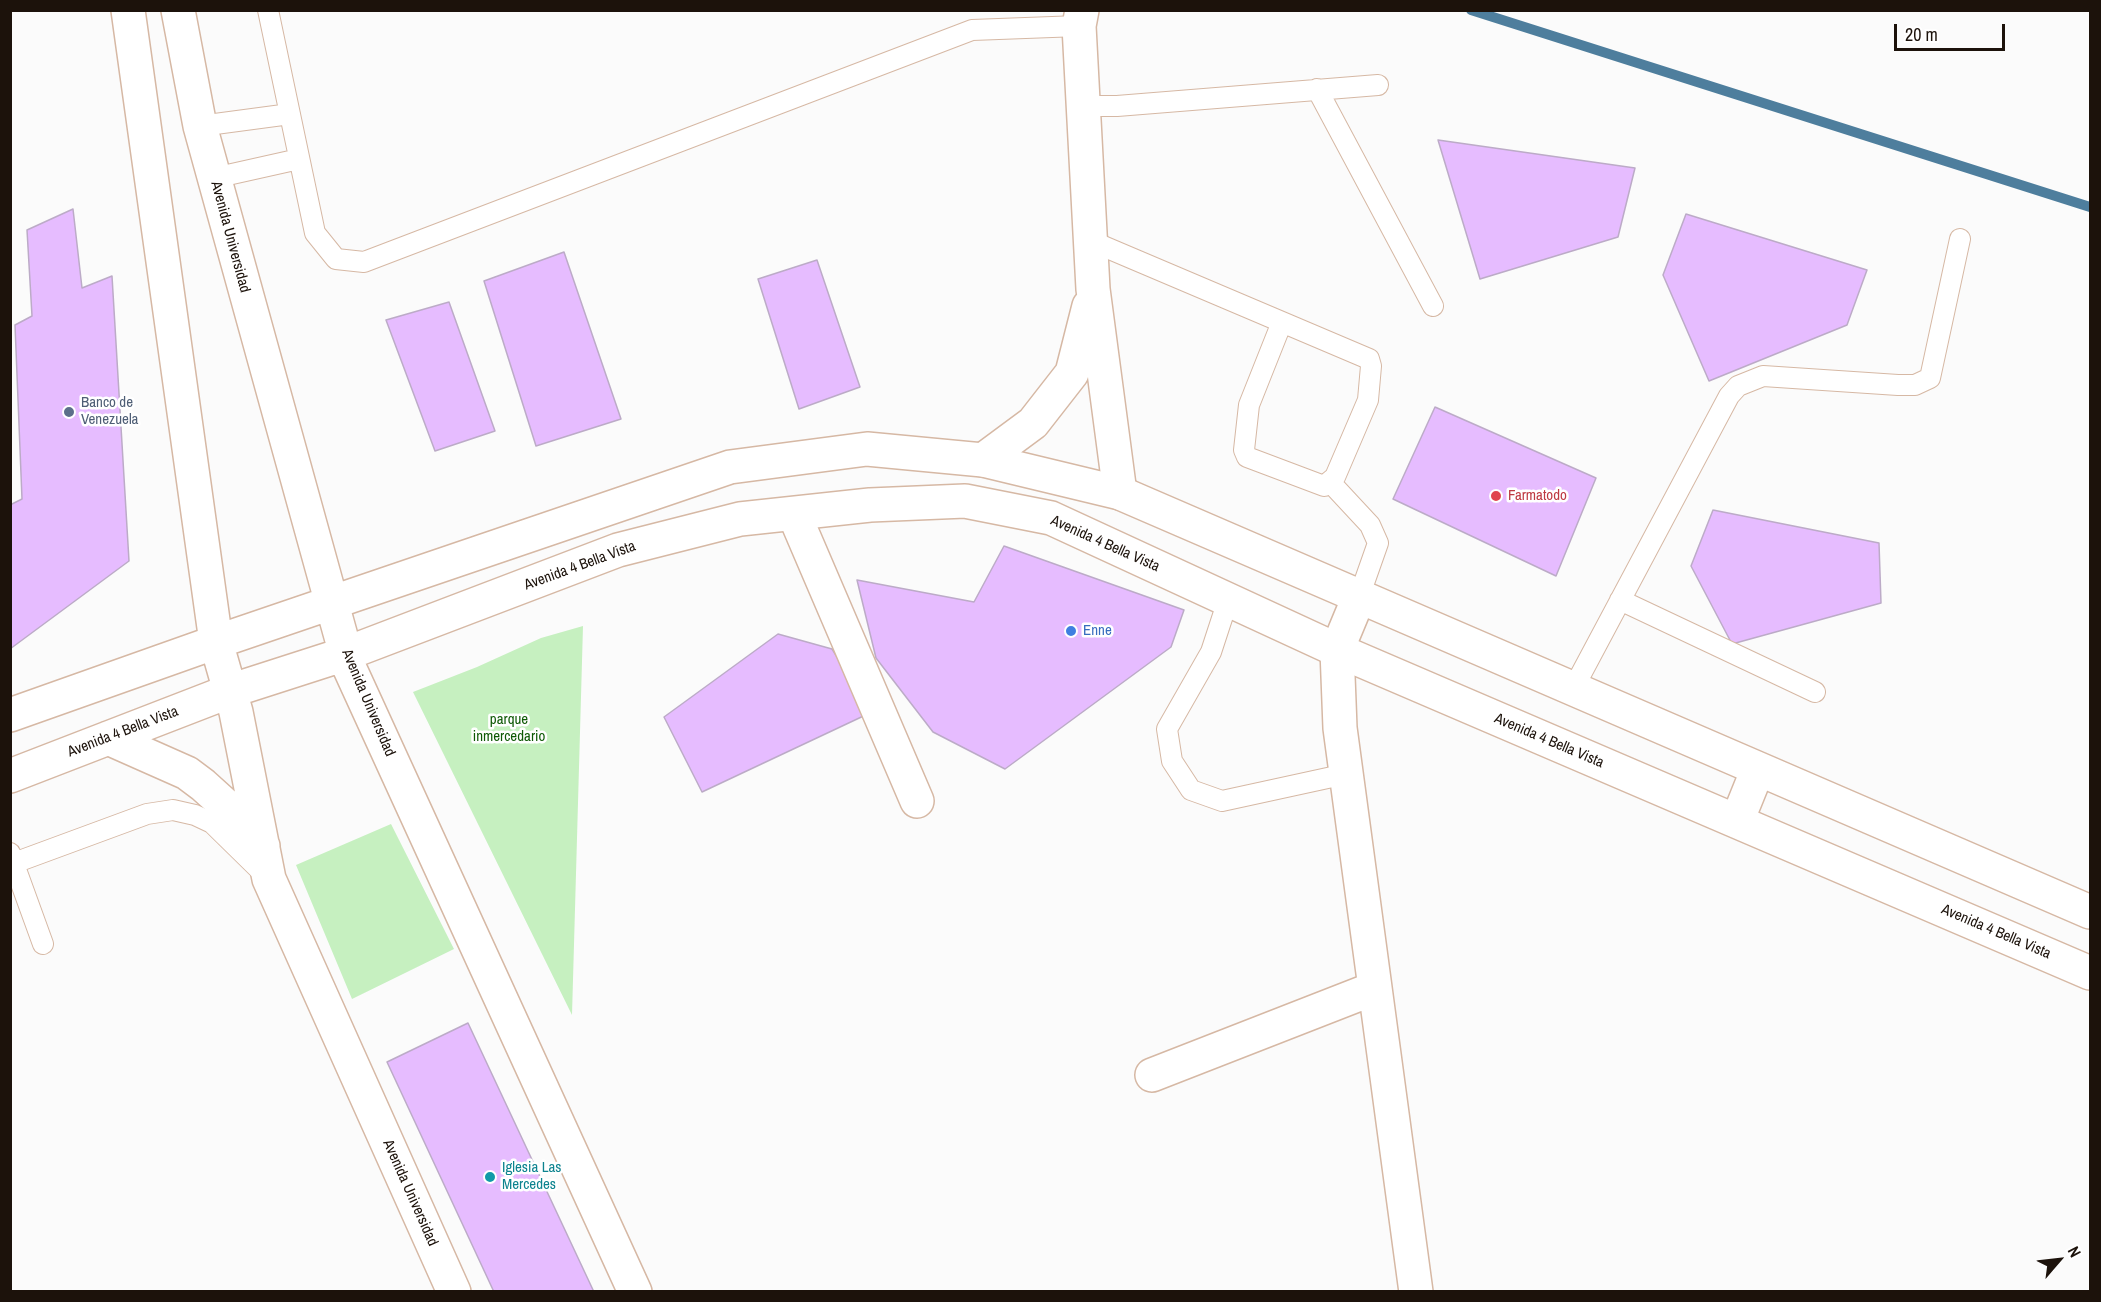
<!DOCTYPE html>
<html>
<head>
<meta charset="utf-8">
<style>
	body { margin:0 }
	#map { position:relative; width:2101px; height:1302px; overflow:hidden; background:#fbfbfb; font-family:"Archivo Narrow",sans-serif }
	canvas { display:block }
	.frame { position:absolute; inset:0; border:12px solid #1c120b; pointer-events:none }
	.north { position:absolute; left:2029px; top:1230px; width:60px; height:60px; -webkit-text-stroke:4px #fff; paint-order:stroke; rotate:62deg; font-size:16px; font-weight:700; line-height:24px; text-align:center; color:#1c120b }
	.north::after { content:''; display:block; margin:auto; width:21px; height:27px; background:#1c120b; clip-path:polygon(50% 0,100% 100%,50% 72%,0 100%) }
	.scale { position:absolute; left:1894px; top:24px; width:111px; height:27px; box-sizing:border-box; border:3px solid #1c120b; border-top:0; padding-left:8px; font-size:18px; line-height:21px; white-space:nowrap; color:#1c120b; -webkit-text-stroke:4px #fff; paint-order:stroke }
</style>
</head>
<body>
<div id="map">
<canvas width="2101" height="1302"></canvas>
<div class="frame"></div>
<div class="north">N</div>
<div class="scale">20 m</div>
</div>
<script>
const ctx = document.querySelector('canvas').getContext('2d');
ctx.lineJoin = 'round';
function paint(path, color) { ctx.fillStyle = color; ctx.fill(path, 'evenodd'); }
const poly = rows => new Path2D(rows.map(r => 'M' + r).join(''));
function strokePath(path, color, width, dash) { ctx.strokeStyle = color; ctx.lineWidth = width; ctx.lineCap = dash ? 'butt' : 'round'; ctx.setLineDash(dash || []); ctx.stroke(path); }
function label(font, color, halo, rows, align = 'center') {
  ctx.font = font + ' "Archivo Narrow",sans-serif'; ctx.lineWidth = 5; ctx.setLineDash([]); ctx.textBaseline = 'middle'; ctx.strokeStyle = halo; ctx.fillStyle = color; for (const [text, x, y, turn = 0] of rows) {
    ctx.save(); ctx.translate(x, y); ctx.rotate((+turn || 0) * Math.PI / 180); ctx.textAlign = isNaN(turn) ? turn : align; if (halo) ctx.strokeText(text, 0, 0); ctx.fillText(text, 0, 0); ctx.restore();
  }
}
const green = poly([
	[583,626,572,1015,413,692,477,667,541,638],
	[391,824,454,949,352,999,296,865]
]);
const stream = poly([
	[1471,10,2090,207]
]);
const building = poly([
	[1438,140,1635,168,1618,237,1480,279,1438,140],
	[73,209,82,288,112,276,129,561,10,649,10,505,22,499,15,325,32,316,27,230,73,209],
	[1686,214,1867,270,1847,325,1709,381,1663,275,1686,214],
	[564,252,621,419,536,446,484,281,564,252],
	[817,260,860,387,799,409,758,279,817,260],
	[449,302,495,431,435,451,386,320,449,302],
	[1435,407,1596,478,1556,576,1393,499,1435,407],
	[1713,510,1879,543,1881,603,1732,644,1691,566,1713,510],
	[1004,546,1184,610,1171,647,1005,769,933,732,876,658,857,580,974,602,1004,546],
	[778,634,832,649,872,712,702,792,664,717,778,634],
	[468,1023,594,1292,494,1292,387,1062,468,1023]
]);
const lane = poly([
	[268,10,315,233,336,259,364,262,972,30,1079,26],
	[1317,89,1433,306],
	[1084,106,1117,106,1378,85],
	[200,126,290,114],
	[214,178,299,159],
	[1091,241,1369,359,1371,366,1368,400,1335,477,1324,486,1247,457,1244,450,1249,405,1282,322],
	[1330,482,1370,525,1378,543,1359,597],
	[1228,600,1211,652,1167,729,1172,761,1191,790,1222,801,1346,774],
	[1620,600,1815,692],
	[1573,689,1729,396,1738,386,1763,376,1898,385,1915,385,1930,378,1960,239],
	[10,853,43,944],
	[14,863,147,814,173,810,195,815,212,823,266,876]
]);
const street = poly([
	[1082,10,1079,26,1093,289,1120,493],
	[983,460,1033,423,1072,373,1089,306],
	[794,514,917,801],
	[1359,597,1337,650,1340,728,1416,1292],
	[1152,1075,1375,988]
]);
const secondary = poly([
	[128,10,216,642,236,712,269,879,454,1292],
	[178,10,200,126,350,669,635,1292],
	[10,715,216,642,730,467,867,449,983,460,1120,493,2090,912],
	[108,738,187,773,203,785,224,804,263,846],
	[10,776,230,691,345,654,618,550,740,519,870,505,965,501,1051,518,1337,650,2090,973],
	[1737,821,1758,769]
]);
const markers = [
	[69,412,6,"#5c6f8a"],
	[1496,496,6,"#e0444e"],
	[1071,631,6,"#3f7fe0"],
	[490,1177,6,"#0f9aa8"]
];
const streetNames = [
	["Avenida Universidad",230,237,75],
	["Avenida 4 Bella Vista",1105,544,24],
	["Avenida 4 Bella Vista",580,566,-20],
	["Avenida Universidad",368,703,67],
	["Avenida 4 Bella Vista",123,732,-21],
	["Avenida 4 Bella Vista",1549,741,23],
	["Avenida 4 Bella Vista",1996,932,23],
	["Avenida Universidad",410,1193,66]
];
const serviceNames = [
	["Banco de",81,403],
	["Venezuela",81,420]
];
const healthNames = [
	["Farmatodo",1508,496]
];
const shopNames = [
	["Enne",1083,631]
];
const parkNames = [
	["parque",509,720],
	["inmercedario",509,737]
];
const cultureNames = [
	["Iglesia Las",502,1168],
	["Mercedes",502,1185]
];
paint(green, '#c6f0c0');
strokePath(stream, '#4e7e9d', 10);
paint(building, '#e6bcff');
strokePath(building, '#bcabc7', 1.5);
strokePath(lane, '#d6b8a4', 22);
strokePath(street, '#d6b8a4', 36);
strokePath(secondary, '#d6b8a4', 36);
strokePath(lane, '#fff', 20);
strokePath(street, '#fff', 33);
strokePath(secondary, '#fff', 33);
for (const [x, y, r, color] of markers) { const dot = new Path2D(); dot.arc(x, y, r, 0, 2 * Math.PI); ctx.fillStyle = color; ctx.fill(dot); strokePath(dot, '#fff', 2); }
label('15px', '#1c120b', '#fff', streetNames);
label('15px', '#4e5e75', '#fff', serviceNames, 'left');
label('15px', '#be3a42', '#fff', healthNames, 'left');
label('15px', '#366cbe', '#fff', shopNames, 'left');
label('15px', '#0e5905', '#fff', parkNames);
label('15px', '#0d838f', '#fff', cultureNames, 'left');
</script>
</body>
</html>
